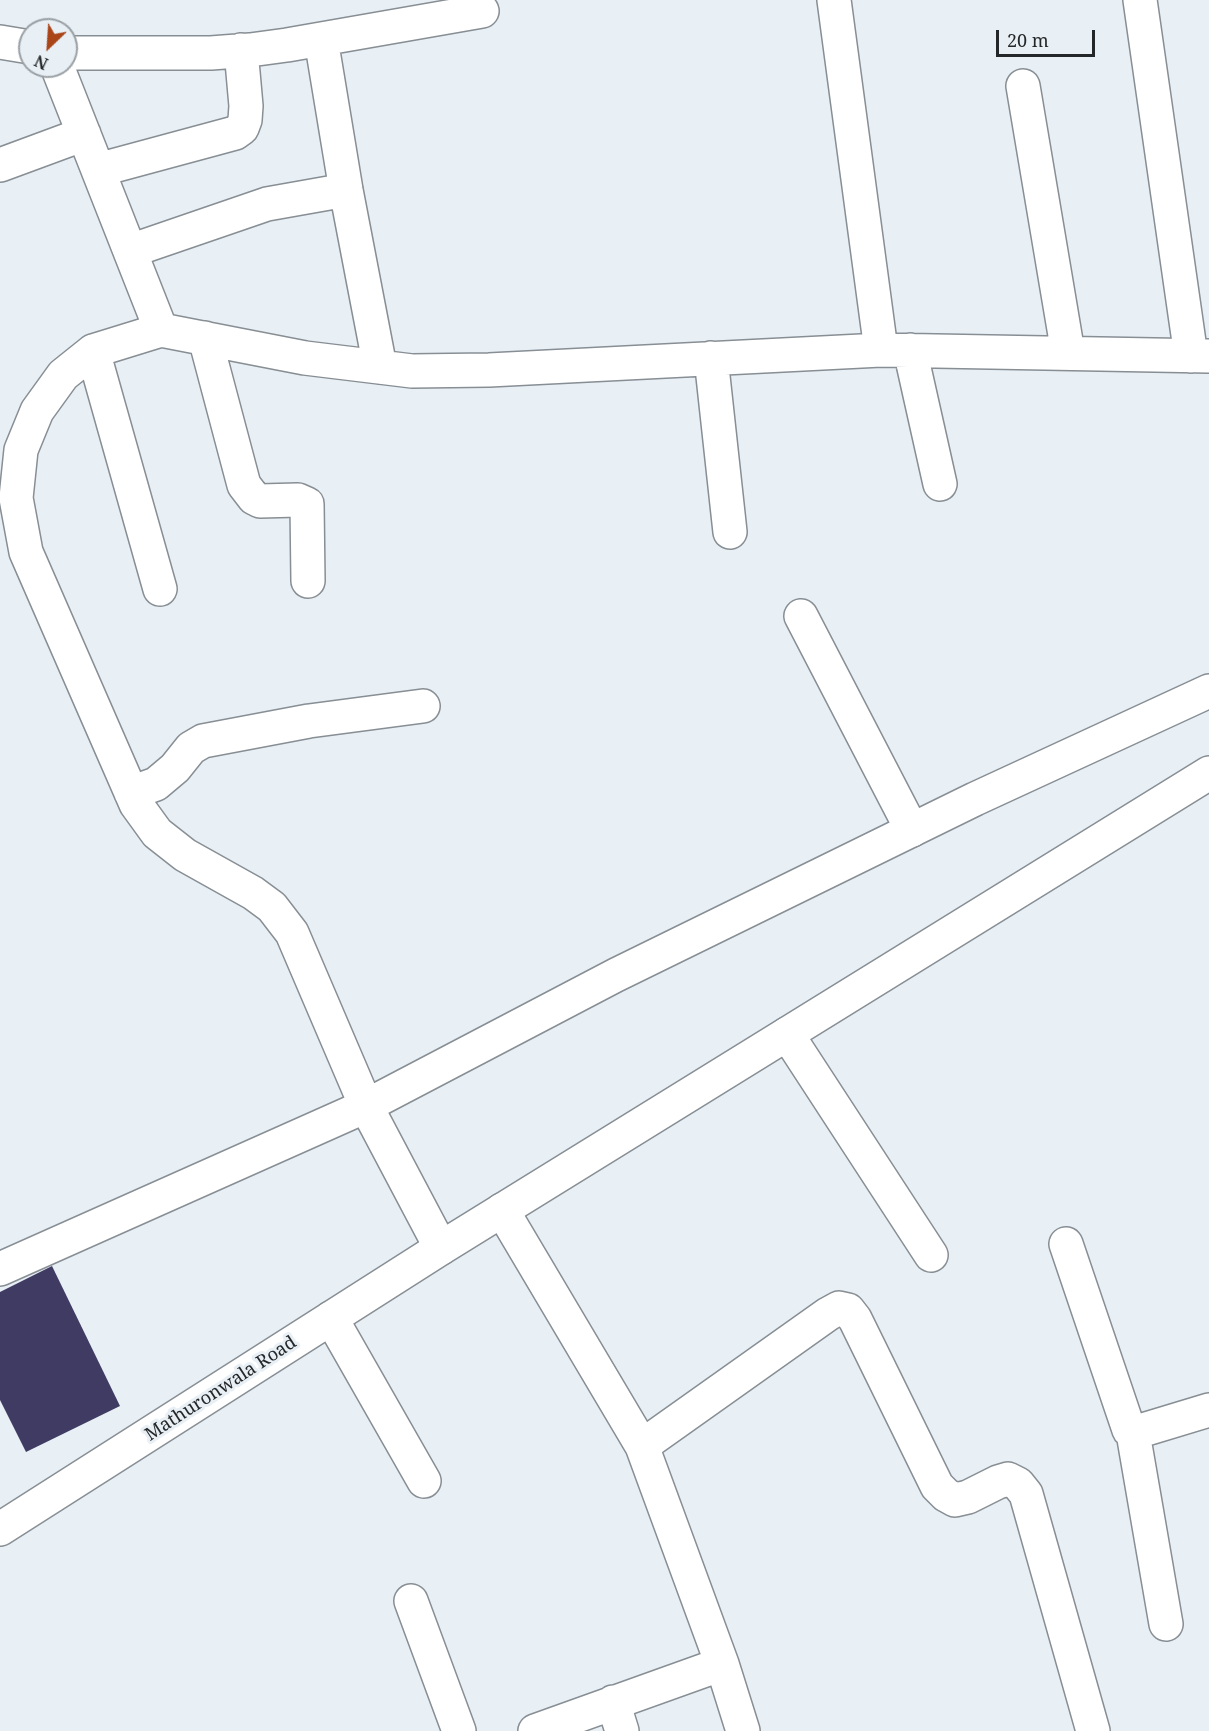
<!DOCTYPE html>
<html>
<head>
<meta charset="utf-8">
<style>
	body { margin:0 }
	#map { position:relative; width:1209px; height:1731px; overflow:hidden; background:#e8f0f6; font-family:"Noto Serif",serif }
	canvas { display:block }
	.north { position:absolute; left:18px; top:18px; width:60px; height:60px; box-sizing:border-box; background:#e8f0f6; border:2px solid #9aa0a4; border-radius:50%; rotate:205deg; font-size:16px; font-weight:700; line-height:24px; text-align:center; color:#242729 }
	.north::after { content:''; display:block; margin:auto; width:21px; height:27px; background:#aa4518; clip-path:polygon(50% 0,100% 100%,50% 72%,0 100%) }
	.scale { position:absolute; left:996px; top:30px; width:99px; height:27px; box-sizing:border-box; border:3px solid #242729; border-top:0; padding-left:8px; font-size:18px; line-height:21px; white-space:nowrap; color:#242729; -webkit-text-stroke:4px #e8f0f6; paint-order:stroke }
</style>
</head>
<body>
<div id="map">
<canvas width="1209" height="1731"></canvas>
<div class="north">N</div>
<div class="scale">20 m</div>
</div>
<script>
const ctx = document.querySelector('canvas').getContext('2d');
ctx.lineJoin = 'round';
function paint(path, color) { ctx.fillStyle = color; ctx.fill(path, 'evenodd'); }
const poly = rows => new Path2D(rows.map(r => 'M' + r).join(''));
function strokePath(path, color, width, dash) { ctx.strokeStyle = color; ctx.lineWidth = width; ctx.lineCap = dash ? 'butt' : 'round'; ctx.setLineDash(dash || []); ctx.stroke(path); }
function label(font, color, halo, rows, align = 'center') {
  ctx.font = font + ' "Noto Serif",serif'; ctx.lineWidth = 6; ctx.setLineDash([]); ctx.textBaseline = 'middle'; ctx.strokeStyle = halo; ctx.fillStyle = color; for (const [text, x, y, turn = 0] of rows) {
    ctx.save(); ctx.translate(x, y); ctx.rotate((+turn || 0) * Math.PI / 180); ctx.textAlign = isNaN(turn) ? turn : align; if (halo) ctx.strokeText(text, 0, 0); ctx.fillText(text, 0, 0); ctx.restore();
  }
}
const building = poly([
	[52,1266,120,1406,26,1452,0,1400,0,1292]
]);
const street = poly([
	[834,0,881,350],
	[1140,0,1191,356],
	[321,39,346,190,380,367],
	[0,42,30,47],
	[66,53,211,53,250,50,287,45,482,11],
	[57,66,161,330,305,358,412,371,489,370,881,350,1209,356],
	[1023,86,1068,353],
	[0,165,84,134],
	[98,170,235,133,242,128,245,120,246,106,241,50],
	[130,251,267,204,346,190],
	[161,330,93,351,63,375,37,411,21,450,16,498,26,552,136,804,157,833,185,855,253,893,272,907,292,933,366,1106,441,1248],
	[205,338,244,485,254,498,260,501,298,500,307,504,308,581],
	[910,350,940,484],
	[93,351,160,589],
	[711,358,730,532],
	[801,616,912,830],
	[131,793,156,784,175,768,191,748,203,741,309,721,423,706],
	[787,1034,931,1255],
	[502,1210,642,1446],
	[1066,1244,1129,1430,1133,1433,1166,1624],
	[331,1318,424,1481],
	[1133,1433,1209,1410],
	[411,1601,459,1731],
	[613,1702,622,1731],
	[535,1731,722,1664],
	[743,1731,722,1664,642,1446,828,1314,839,1308,848,1310,855,1319,937,1486,946,1495,955,1500,968,1497,998,1482,1008,1479,1018,1484,1026,1494,1093,1731]
]);
const secondary = poly([
	[0,1269,366,1106,616,975,975,799,1209,691],
	[0,1529,441,1248,1209,773]
]);
const streetNames = [
	["Mathuronwala Road",221,1389,-33]
];
paint(building, '#403b62');
strokePath(street, '#878e94', 36);
strokePath(secondary, '#878e94', 36);
strokePath(street, '#fff', 33);
strokePath(secondary, '#fff', 33);
label('18px', '#242729', '#e8f0f6', streetNames);
</script>
</body>
</html>
